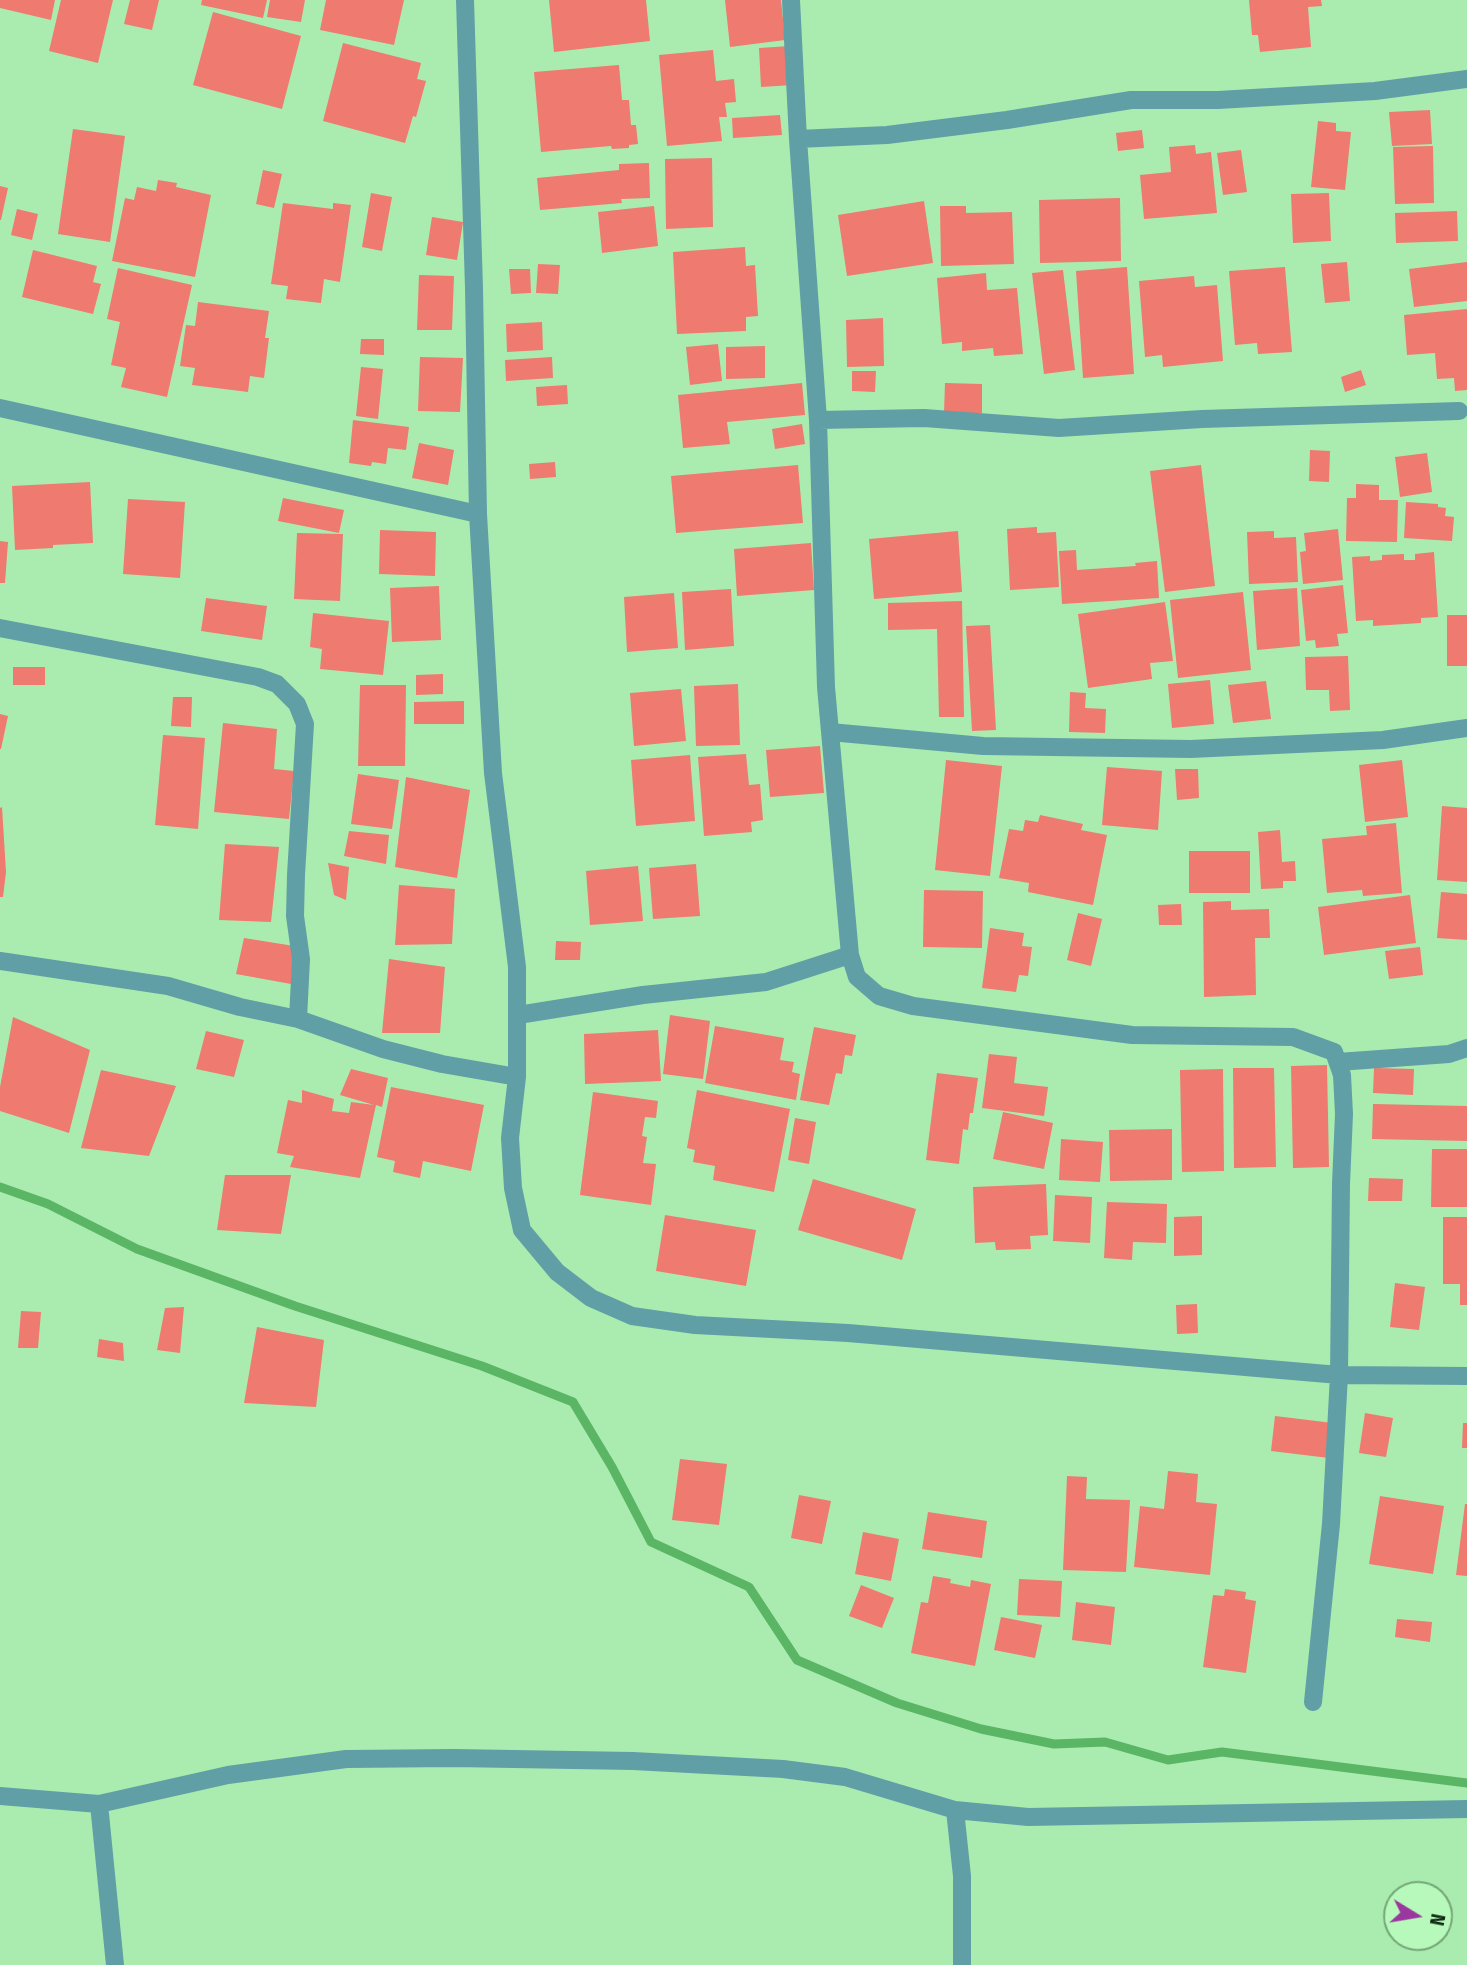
<!DOCTYPE html>
<html>
<head>
<meta charset="utf-8">
<style>
	body { margin:0 }
	#map { position:relative; width:1467px; height:1965px; overflow:hidden; background:#aaecaf; font-family:"Fira Sans Condensed",sans-serif }
	canvas { display:block }
	.north { position:absolute; left:1383px; top:1881px; width:70px; height:70px; box-sizing:border-box; background:#b7f9bb; border:2px solid #74a677; border-radius:50%; rotate:101deg; font-size:19px; font-weight:700; line-height:28px; text-align:center; color:#0f2912 }
	.north::after { content:''; display:block; margin:auto; width:24px; height:32px; background:#9b389f; clip-path:polygon(50% 0,100% 100%,50% 72%,0 100%) }
</style>
</head>
<body>
<div id="map">
<canvas width="1467" height="1965"></canvas>
<div class="north">N</div>
</div>
<script>
const ctx = document.querySelector('canvas').getContext('2d');
ctx.lineJoin = 'round';
const poly = rows => new Path2D(rows.map(r => 'M' + r).join(''));
function strokePath(path, color, width, dash) { ctx.strokeStyle = color; ctx.lineWidth = width; ctx.lineCap = dash ? 'butt' : 'round'; ctx.setLineDash(dash || []); ctx.stroke(path); }
function paint(path, color) { ctx.fillStyle = color; ctx.fill(path, 'evenodd'); }
const stream = poly([
	[0,1187,48,1204,137,1249,295,1306,482,1366,573,1402,612,1467,651,1542,749,1587,797,1660,897,1703,981,1729,1054,1744,1105,1742,1168,1760,1222,1752,1467,1783]
]);
const building = poly([
	[0,0,55,0,51,20,0,8],
	[61,0,113,0,98,63,49,51],
	[130,0,159,0,152,30,124,24],
	[202,0,267,0,263,18,201,5],
	[270,0,305,0,301,22,267,17],
	[326,0,404,0,394,45,320,30],
	[549,0,646,0,650,41,554,52],
	[725,0,781,0,785,40,730,47],
	[1249,0,1321,0,1322,6,1308,7,1311,47,1260,52,1258,35,1252,35],
	[213,12,301,36,282,109,193,85],
	[343,43,421,63,417,79,426,81,416,117,413,116,405,143,323,121],
	[790,46,792,85,761,87,759,48],
	[713,50,716,81,734,79,736,102,725,103,727,117,719,117,722,141,667,146,659,55],
	[619,65,622,100,629,100,631,125,636,125,638,144,629,145,629,148,612,149,611,146,541,152,534,72],
	[1430,110,1432,144,1392,146,1389,112],
	[780,115,782,135,733,138,732,118],
	[1318,121,1336,123,1336,131,1351,132,1345,190,1311,187],
	[73,129,125,136,110,242,58,234],
	[1142,130,1144,148,1118,151,1116,133],
	[1195,145,1196,154,1211,152,1217,213,1144,219,1140,175,1171,172,1169,147],
	[1433,146,1434,203,1395,204,1393,147],
	[1241,150,1247,192,1223,195,1217,153],
	[712,158,713,227,666,229,665,159],
	[649,163,650,198,621,199,622,203,540,210,537,178,619,170,619,164],
	[263,170,282,174,274,208,256,204],
	[158,180,177,183,176,187,211,195,195,277,112,261,125,198,134,200,137,187,156,191],
	[0,186,8,188,1,220,0,220],
	[371,193,392,197,382,251,362,247],
	[1329,193,1331,241,1293,243,1291,194],
	[1120,198,1121,261,1040,263,1039,200],
	[924,201,933,263,847,276,838,215],
	[283,203,333,209,333,203,351,205,340,282,324,279,321,303,286,299,288,286,271,284],
	[654,206,658,246,602,253,598,212],
	[940,206,966,206,966,213,1012,212,1014,264,941,266],
	[17,209,38,214,32,240,11,235],
	[1457,211,1458,241,1396,243,1395,213],
	[432,217,463,222,457,260,426,255],
	[745,247,746,266,755,265,758,316,746,317,746,331,677,334,673,252],
	[33,250,97,266,93,282,101,284,93,314,22,297],
	[1347,262,1350,301,1325,303,1321,264],
	[1467,262,1467,301,1414,307,1409,269],
	[538,264,560,265,558,294,536,293],
	[1127,267,1134,374,1083,378,1076,271],
	[1285,267,1292,352,1258,354,1257,343,1235,345,1229,271],
	[118,268,192,285,167,397,121,387,126,368,111,365,120,322,107,319],
	[509,269,530,269,531,293,511,294],
	[1063,270,1075,370,1044,374,1032,273],
	[986,273,987,290,1017,288,1023,354,994,356,993,348,962,351,962,342,942,344,937,278],
	[419,275,454,276,452,330,417,330],
	[1194,276,1195,287,1217,285,1223,361,1163,367,1162,355,1145,357,1139,281],
	[198,302,269,311,265,338,269,338,264,378,250,376,248,392,192,385,195,368,180,366,186,325,195,326],
	[1467,309,1467,390,1455,391,1454,378,1437,379,1435,353,1407,355,1404,315],
	[883,318,884,366,847,367,846,320],
	[542,322,543,350,507,352,506,324],
	[361,339,384,339,384,355,360,354],
	[718,344,722,381,690,385,686,347],
	[765,346,765,378,726,379,726,347],
	[420,357,463,358,460,412,418,411],
	[552,357,553,378,506,381,505,360],
	[361,367,383,369,378,419,356,416],
	[1361,370,1366,385,1345,392,1341,377],
	[852,371,876,371,875,392,852,391],
	[802,383,805,415,727,422,730,444,683,448,678,395],
	[945,383,982,384,982,413,944,413],
	[567,385,568,404,537,406,536,387],
	[353,420,409,427,406,450,388,448,386,464,372,462,371,466,349,463],
	[802,424,805,444,775,449,772,429],
	[419,443,454,450,448,485,412,478],
	[1310,450,1330,451,1329,482,1309,481],
	[1427,453,1432,492,1400,497,1395,457],
	[555,462,556,477,530,479,529,464],
	[798,465,803,523,676,533,671,476],
	[1201,465,1215,586,1165,592,1150,471],
	[90,482,93,543,53,545,53,548,15,550,12,486],
	[1356,484,1379,485,1379,500,1398,500,1397,542,1346,541,1347,498,1356,498],
	[283,498,344,510,339,533,278,521],
	[128,499,185,502,180,578,123,574],
	[1406,502,1438,504,1438,507,1446,508,1445,516,1454,517,1452,541,1404,538],
	[1037,527,1037,533,1056,532,1059,587,1010,590,1007,529],
	[1338,529,1343,580,1303,584,1300,552,1306,551,1304,533],
	[380,530,436,532,435,576,379,574],
	[958,531,962,592,874,599,869,539],
	[1274,531,1274,538,1296,537,1298,582,1249,584,1247,532],
	[297,533,343,534,340,601,294,599],
	[0,541,8,542,5,583,0,583],
	[811,543,814,590,737,596,734,549],
	[1076,550,1077,570,1136,566,1135,563,1157,561,1159,598,1062,604,1059,551],
	[1434,552,1438,617,1421,618,1421,623,1373,626,1373,620,1356,621,1352,557,1370,556,1370,561,1382,560,1382,555,1404,554,1404,560,1415,560,1415,554],
	[1343,585,1348,633,1337,634,1339,646,1316,648,1315,640,1306,641,1301,590],
	[439,586,441,640,392,642,390,588],
	[1297,588,1300,646,1257,650,1253,591],
	[731,589,734,646,685,650,682,592],
	[1243,592,1251,670,1178,678,1170,600],
	[674,593,678,648,627,652,624,597],
	[206,598,267,606,262,640,201,631],
	[962,601,964,717,939,717,937,629,888,630,888,603],
	[1165,602,1173,661,1150,663,1152,679,1088,688,1078,614],
	[313,613,389,621,383,675,320,669,322,649,310,647],
	[1447,615,1467,615,1467,666,1447,666],
	[990,625,996,730,972,731,966,626],
	[1348,656,1350,710,1330,711,1329,690,1306,690,1305,657],
	[13,667,45,667,45,685,13,685],
	[443,674,443,694,416,695,416,675],
	[1210,680,1214,724,1172,728,1168,684],
	[1266,681,1271,719,1233,723,1228,685],
	[738,684,740,745,696,746,694,686],
	[360,685,406,685,405,766,358,766],
	[681,689,686,741,634,746,630,693],
	[1070,692,1086,693,1085,708,1106,709,1105,733,1069,732],
	[173,697,192,697,191,727,171,726],
	[464,701,464,724,414,724,414,702],
	[0,714,8,716,1,749,0,749],
	[223,723,277,729,274,769,294,771,289,819,214,812],
	[163,735,205,738,198,829,155,825],
	[820,746,824,793,770,797,766,750],
	[746,754,749,785,760,784,763,820,751,822,752,832,704,836,698,757],
	[690,755,695,821,636,826,631,760],
	[946,760,1002,766,990,876,935,870],
	[1402,760,1408,817,1365,822,1359,765],
	[1107,767,1162,771,1158,830,1102,825],
	[1175,769,1198,769,1199,798,1177,800],
	[358,774,399,780,392,829,351,824],
	[406,777,470,790,457,878,395,867],
	[1442,806,1467,808,1467,882,1437,880],
	[2,807,6,872,3,897,0,897,0,808],
	[1040,815,1083,824,1081,830,1107,835,1093,905,1028,892,1029,883,999,878,1009,829,1023,831,1025,820,1038,822],
	[1396,823,1402,893,1363,896,1362,890,1327,893,1322,839,1367,835,1366,826],
	[1280,830,1282,862,1295,861,1296,881,1283,881,1283,888,1261,889,1258,832],
	[349,831,389,835,386,864,344,856],
	[225,844,279,847,271,922,219,920],
	[1189,851,1250,851,1250,893,1189,893],
	[328,863,349,867,346,900,334,895],
	[696,864,700,916,653,919,649,868],
	[638,866,643,921,590,925,586,871],
	[399,885,455,889,452,944,395,945],
	[924,890,983,891,982,948,923,947],
	[1441,892,1467,894,1467,940,1437,938],
	[1410,895,1416,943,1324,955,1318,907],
	[1231,901,1231,910,1269,909,1270,938,1255,938,1256,995,1204,997,1203,902],
	[1181,904,1182,925,1159,925,1158,905],
	[1078,913,1102,919,1091,966,1067,960],
	[990,928,1024,933,1022,946,1032,947,1028,976,1019,975,1016,992,982,988],
	[244,938,294,946,291,984,236,974],
	[556,941,581,942,580,960,555,960],
	[1420,947,1423,975,1389,979,1385,951],
	[389,959,445,967,440,1033,382,1033],
	[670,1015,710,1021,703,1079,663,1074],
	[13,1017,90,1050,69,1133,0,1111,0,1087],
	[715,1026,784,1038,780,1060,794,1062,792,1072,800,1074,796,1100,705,1083],
	[814,1027,856,1035,852,1056,845,1055,842,1074,836,1073,829,1105,800,1100],
	[658,1030,661,1081,585,1084,584,1034],
	[206,1031,244,1040,234,1077,196,1069],
	[989,1054,1017,1057,1014,1083,1048,1087,1044,1116,982,1108],
	[1327,1065,1329,1167,1293,1168,1291,1066],
	[1233,1068,1274,1068,1276,1167,1234,1168],
	[1374,1068,1414,1069,1413,1095,1373,1093],
	[351,1069,388,1078,382,1107,376,1105,360,1178,290,1167,294,1156,277,1153,288,1100,302,1103,302,1090,334,1099,332,1111,349,1113,351,1102,374,1105,340,1095],
	[1223,1069,1224,1171,1182,1172,1180,1070],
	[101,1070,176,1086,149,1156,81,1148],
	[937,1073,978,1078,973,1113,970,1113,968,1130,963,1129,959,1164,926,1160],
	[391,1087,484,1105,471,1171,423,1161,420,1178,393,1172,395,1161,377,1157],
	[697,1090,790,1109,774,1192,713,1180,715,1166,693,1162,695,1150,687,1148],
	[593,1092,658,1101,656,1118,645,1117,642,1136,647,1137,643,1163,656,1164,651,1205,580,1195],
	[1373,1104,1467,1106,1467,1141,1372,1139],
	[1003,1112,1053,1123,1044,1169,993,1159],
	[795,1118,816,1122,809,1164,788,1160],
	[1172,1129,1172,1180,1110,1181,1109,1130],
	[1061,1139,1103,1142,1100,1182,1059,1180],
	[1432,1149,1467,1149,1467,1207,1431,1207],
	[225,1175,291,1175,281,1234,217,1230],
	[1369,1178,1403,1179,1402,1201,1368,1201],
	[813,1179,916,1209,902,1260,798,1230],
	[1046,1184,1048,1235,1030,1236,1031,1249,996,1250,995,1242,975,1243,973,1187],
	[1055,1195,1092,1197,1090,1243,1053,1241],
	[1107,1202,1167,1204,1166,1243,1133,1242,1132,1260,1104,1258],
	[665,1215,756,1230,746,1286,656,1271],
	[1202,1216,1202,1255,1174,1256,1174,1217],
	[1443,1217,1467,1217,1467,1305,1460,1305,1460,1284,1443,1284],
	[1395,1283,1425,1287,1419,1330,1390,1327],
	[1197,1304,1198,1333,1177,1334,1176,1305],
	[184,1307,180,1353,157,1350,165,1308],
	[21,1311,41,1312,38,1348,18,1348],
	[257,1327,324,1340,316,1407,244,1403],
	[99,1339,123,1343,124,1361,97,1357],
	[1365,1413,1393,1418,1386,1457,1359,1453],
	[1275,1416,1333,1423,1329,1458,1271,1451],
	[1463,1423,1467,1423,1467,1448,1462,1448],
	[680,1459,727,1464,719,1525,672,1520],
	[1168,1471,1198,1474,1196,1502,1217,1504,1210,1575,1134,1567,1140,1506,1164,1509],
	[1067,1476,1087,1477,1086,1499,1130,1500,1126,1572,1063,1570],
	[799,1495,831,1501,822,1544,791,1538],
	[1380,1496,1444,1506,1433,1574,1369,1564],
	[1465,1504,1467,1504,1467,1576,1456,1575],
	[928,1512,987,1521,982,1558,922,1549],
	[863,1532,899,1539,891,1581,855,1574],
	[933,1576,951,1579,950,1583,970,1587,971,1580,991,1584,975,1666,911,1653,921,1602,928,1603],
	[1019,1579,1062,1581,1060,1617,1017,1615],
	[861,1585,894,1598,882,1628,849,1616],
	[1225,1589,1246,1592,1245,1599,1256,1601,1246,1673,1203,1667,1213,1595,1224,1596],
	[1076,1602,1115,1607,1111,1645,1072,1640],
	[1001,1617,1042,1625,1035,1658,994,1650],
	[1397,1619,1432,1622,1430,1642,1395,1637]
]);
const minor = poly([
	[465,0,474,288,478,514,493,773,517,967,517,1077,510,1138,513,1188,522,1230,557,1272,591,1298,632,1316,695,1325,848,1333,1339,1375,1467,1376],
	[791,0,798,139,818,420,826,687,850,955,857,977,879,996,913,1006,1132,1035,1293,1037,1334,1052,1342,1075,1344,1114,1341,1184,1339,1375,1331,1524,1313,1702],
	[798,139,887,135,1007,120,1131,100,1218,100,1375,91,1467,79],
	[0,408,478,514],
	[818,420,924,418,1059,428,1202,419,1459,411],
	[0,628,258,677,277,684,297,704,305,724,296,875,295,916,301,959,298,1019],
	[830,732,983,746,1191,749,1383,740,1467,728],
	[0,961,168,986,240,1007,298,1019,383,1049,442,1064,517,1077],
	[518,1015,643,995,766,982,850,955],
	[1338,1062,1449,1054,1467,1048],
	[0,1796,99,1804,228,1775,346,1759,454,1758,633,1761,783,1769,845,1777,955,1810,1028,1817,1467,1809],
	[99,1804,115,1965],
	[955,1810,962,1876,962,1965]
]);
strokePath(stream, '#5ab565', 9);
paint(building, '#ee7a70');
strokePath(minor, '#619fa7', 18);
</script>
</body>
</html>
